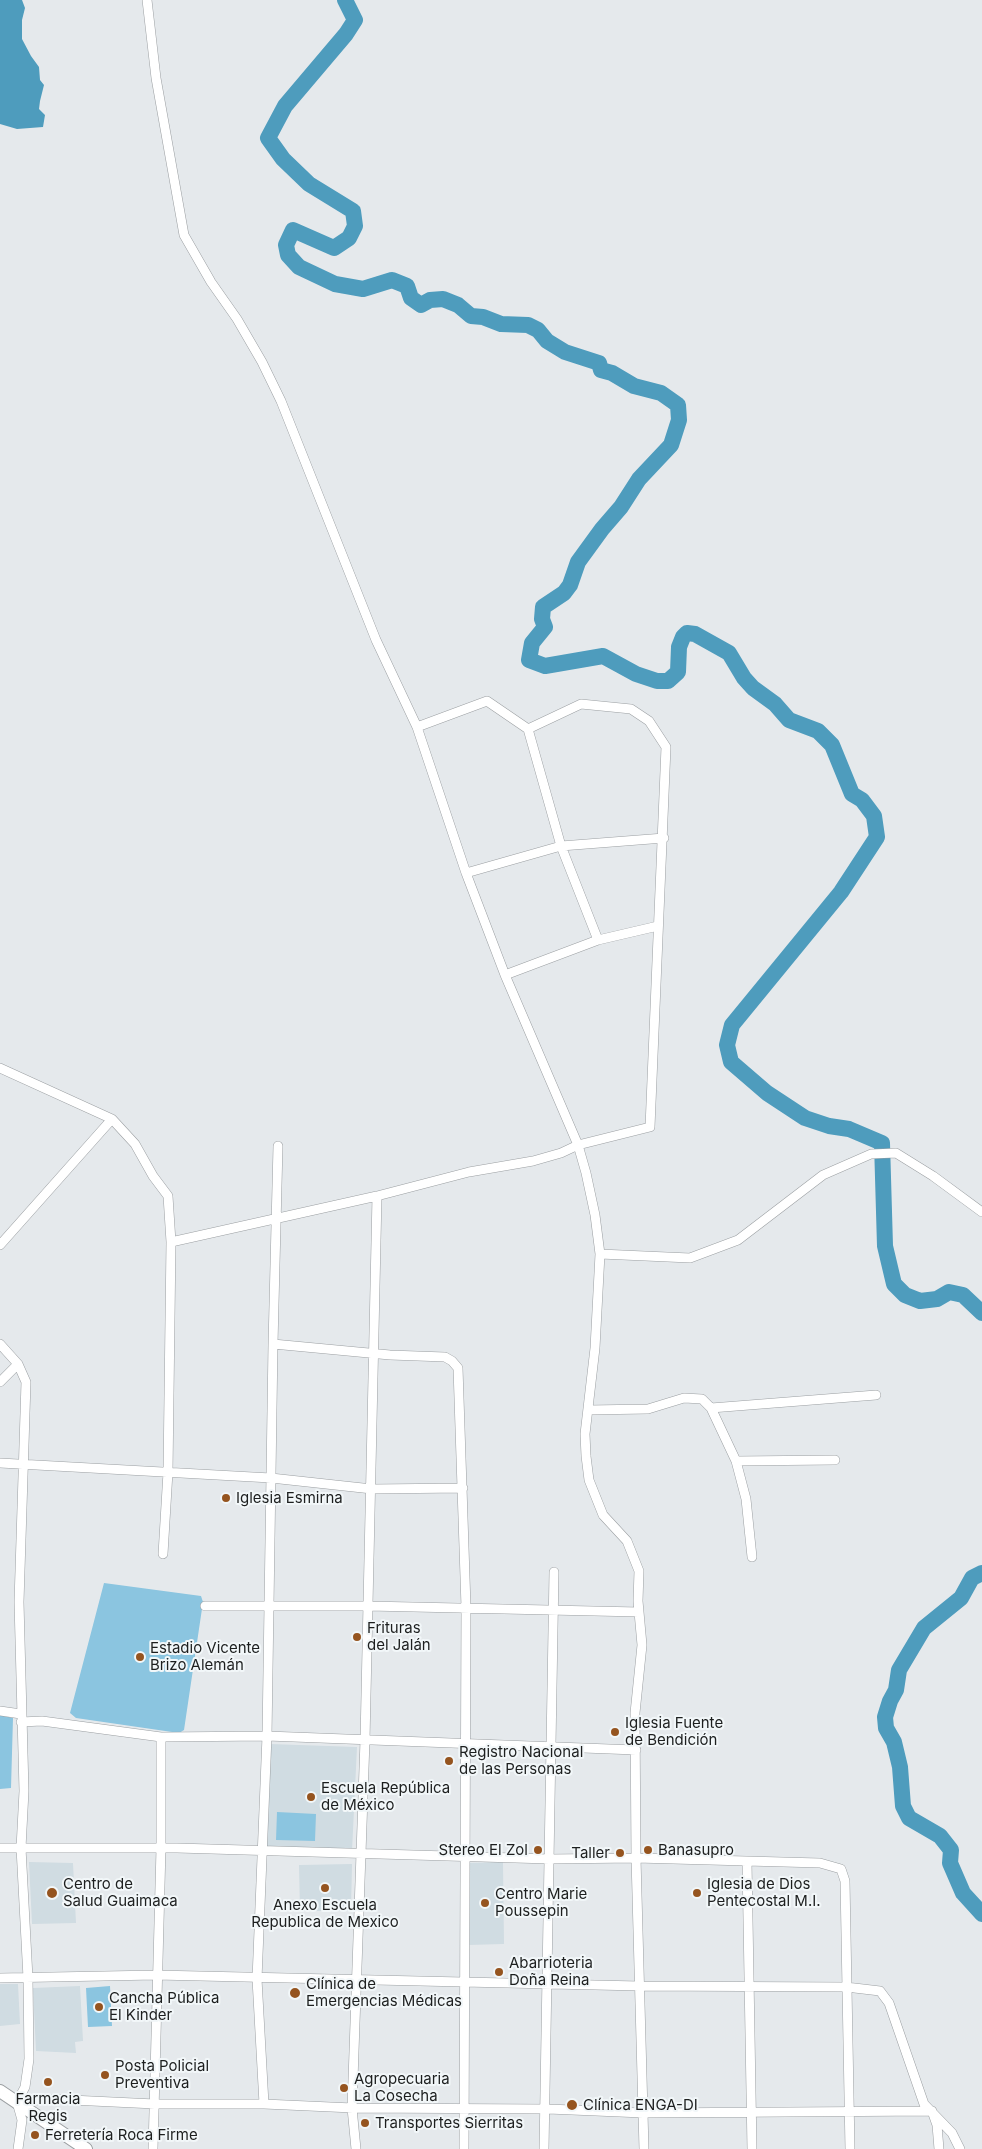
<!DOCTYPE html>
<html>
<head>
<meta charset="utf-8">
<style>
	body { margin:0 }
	canvas { display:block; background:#e5e9ec }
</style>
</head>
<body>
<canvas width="982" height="2149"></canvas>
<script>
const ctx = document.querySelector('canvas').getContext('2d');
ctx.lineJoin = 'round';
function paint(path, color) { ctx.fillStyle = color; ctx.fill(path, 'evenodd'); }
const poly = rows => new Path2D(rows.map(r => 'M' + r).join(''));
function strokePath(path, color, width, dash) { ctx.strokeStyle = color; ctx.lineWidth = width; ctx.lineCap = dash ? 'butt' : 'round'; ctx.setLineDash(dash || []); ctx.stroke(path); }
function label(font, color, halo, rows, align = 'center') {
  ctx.font = font + ' Inter,sans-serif'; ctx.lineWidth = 4; ctx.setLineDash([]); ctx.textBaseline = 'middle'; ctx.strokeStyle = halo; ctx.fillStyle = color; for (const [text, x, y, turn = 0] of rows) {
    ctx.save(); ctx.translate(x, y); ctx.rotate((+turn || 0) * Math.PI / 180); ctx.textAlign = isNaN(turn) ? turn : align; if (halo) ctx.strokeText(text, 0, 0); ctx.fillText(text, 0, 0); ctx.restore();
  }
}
const built = poly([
	[270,1744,357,1747,352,1851,266,1848],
	[29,1862,73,1863,76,1923,32,1924],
	[503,1862,504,1944,468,1945,466,1863],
	[352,1864,351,1911,300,1911,299,1865],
	[0,1984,18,1984,20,2024,0,2026],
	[80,1986,83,2041,75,2042,76,2053,36,2051,33,1988]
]);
const green = poly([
	[104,1583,201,1596,203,1602,184,1730,179,1733,76,1718,70,1713],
	[0,1715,13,1718,11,1788,0,1789],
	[277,1812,316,1814,315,1841,276,1840],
	[110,1986,112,2026,88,2027,86,1988]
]);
const water = poly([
	[0,0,22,0,25,8,22,20,22,39,31,56,39,67,40,80,44,85,40,101,39,109,45,115,43,127,17,129,0,124]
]);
const river = poly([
	[345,0,355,20,346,34,285,106,268,138,283,159,309,184,353,211,355,226,349,238,334,248,293,230,286,245,288,255,299,267,335,284,363,289,392,280,407,286,411,298,421,305,430,300,443,299,458,305,471,316,483,317,501,324,528,325,538,330,547,341,565,352,599,363,601,370,612,373,634,386,661,393,678,405,679,420,671,445,639,479,621,507,602,529,578,562,570,585,564,593,543,607,542,619,545,627,532,643,529,660,545,666,603,656,636,674,657,681,668,681,678,672,679,647,683,637,687,633,695,634,729,653,744,678,753,688,775,704,789,720,818,731,832,745,852,794,862,800,874,816,877,837,841,892,732,1025,727,1045,731,1062,767,1093,805,1118,829,1126,849,1129,882,1143,885,1246,894,1284,905,1295,920,1301,937,1299,949,1292,963,1295,982,1313],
	[982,1573,972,1578,961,1598,924,1628,899,1670,896,1690,890,1701,885,1717,886,1728,894,1742,900,1767,903,1806,909,1818,940,1836,951,1850,950,1863,963,1893,982,1914]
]);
const street = poly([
	[147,0,156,78,184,235,211,282,237,319,262,362,281,401,376,640,417,727,466,873,505,975,578,1145,586,1173,595,1215,600,1254,595,1348,585,1434,586,1456,589,1480,603,1515,627,1541,639,1571,638,1601,642,1645,635,1713,636,1858,644,2149],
	[417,727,487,701,528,729,561,846,598,940],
	[466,873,561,846,664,838],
	[505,975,598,940,658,926],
	[0,1068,112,1119,135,1144,153,1176,168,1196,171,1242,168,1472,163,1554],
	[171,1242,377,1196,469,1172,533,1161,561,1153,578,1145,650,1127,666,747,649,721,631,709,581,704,528,729],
	[0,1245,112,1119],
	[600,1254,690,1258,738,1240,823,1175,871,1154,896,1153,933,1176,982,1212],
	[0,1344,18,1364,26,1382,19,1602,24,1791,21,1848,28,1978,29,2059,25,2087,17,2102,22,2120,18,2149],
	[273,1344,390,1355,445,1357,452,1361,458,1368,466,1607,464,2149],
	[0,1382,18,1364],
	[711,1408,876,1395],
	[589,1410,648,1409,684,1398,702,1399,711,1408,736,1461,746,1499,752,1557],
	[736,1461,835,1460],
	[0,1463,271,1478,372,1489,463,1488],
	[205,1606,368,1606,639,1612],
	[0,1711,21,1714],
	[21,1722,42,1721,161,1737,267,1736,636,1750],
	[0,1848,177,1848,549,1859,636,1858,820,1863,841,1869,845,1881,850,2149],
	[747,1862,752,2149],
	[0,1978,156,1975,639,1986,846,1987,880,1991,889,2003,924,2104,952,2133,960,2149],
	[17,2102,50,2099,155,2104,264,2104,353,2108,548,2109,643,2113,932,2111,937,2125,939,2149],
	[264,2104,257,1979,267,1736,273,1344,278,1146],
	[153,2149,161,1848,161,1737],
	[356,2149,352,2108,365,1740,377,1196],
	[544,2149,554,1572]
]);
const secondary = poly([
	[0,2091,86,2149]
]);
const markers = [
	[226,1498,5,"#95541f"],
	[357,1637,5,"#95541f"],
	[140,1657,5,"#95541f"],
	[615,1732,5,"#95541f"],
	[449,1761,5,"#95541f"],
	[311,1797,5,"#95541f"],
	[538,1850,5,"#95541f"],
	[648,1850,5,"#95541f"],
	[620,1853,5,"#95541f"],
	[325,1888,5,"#95541f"],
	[52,1893,6,"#95541f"],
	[697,1893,5,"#95541f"],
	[485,1903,5,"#95541f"],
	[499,1972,5,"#95541f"],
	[295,1993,6,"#95541f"],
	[99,2007,5,"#95541f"],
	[105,2075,5,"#95541f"],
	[48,2082,5,"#95541f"],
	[344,2088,5,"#95541f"],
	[572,2105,6,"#95541f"],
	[365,2123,5,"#95541f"],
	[35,2135,5,"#95541f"]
];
const poiNames = [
	["Iglesia Esmirna",236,1498],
	["Frituras",367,1628],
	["del Jalán",367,1645],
	["Estadio Vicente",150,1648],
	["Brizo Alemán",150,1665],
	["Iglesia Fuente",625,1723],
	["de Bendición",625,1740],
	["Registro Nacional",459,1752],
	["de las Personas",459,1769],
	["Escuela República",321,1788],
	["de México",321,1805],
	["Stereo El Zol",528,1850,"right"],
	["Banasupro",658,1850],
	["Taller",610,1853,"right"],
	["Centro de",63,1884],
	["Salud Guaimaca",63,1901],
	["Iglesia de Dios",707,1884],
	["Pentecostal M.I.",707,1901],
	["Centro Marie",495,1894],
	["Poussepin",495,1911],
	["Anexo Escuela",325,1905,"center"],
	["Republica de Mexico",325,1922,"center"],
	["Abarrioteria",509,1963],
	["Doña Reina",509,1980],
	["Clínica de",306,1984],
	["Emergencias Médicas",306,2001],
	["Cancha Pública",109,1998],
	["El Kinder",109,2015],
	["Posta Policial",115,2066],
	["Preventiva",115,2083],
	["Agropecuaria",354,2079],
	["La Cosecha",354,2096],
	["Farmacia",48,2099,"center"],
	["Regis",48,2116,"center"],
	["Clínica ENGA-DI",583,2105],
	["Transportes Sierritas",375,2123],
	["Ferretería Roca Firme",45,2135]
];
paint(built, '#d0dce2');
paint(green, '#8bc5e0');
paint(water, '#4e9cbd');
strokePath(river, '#4e9cbd', 16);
strokePath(street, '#9b9fa2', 10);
strokePath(secondary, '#9b9fa2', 14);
strokePath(street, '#fff', 9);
strokePath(secondary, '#fff', 12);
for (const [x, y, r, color] of markers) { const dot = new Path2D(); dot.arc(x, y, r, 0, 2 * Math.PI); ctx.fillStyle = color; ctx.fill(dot); strokePath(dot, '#f2f7f9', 2); }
label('15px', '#1d1f1f', '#f2f7f9', poiNames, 'left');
</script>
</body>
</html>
